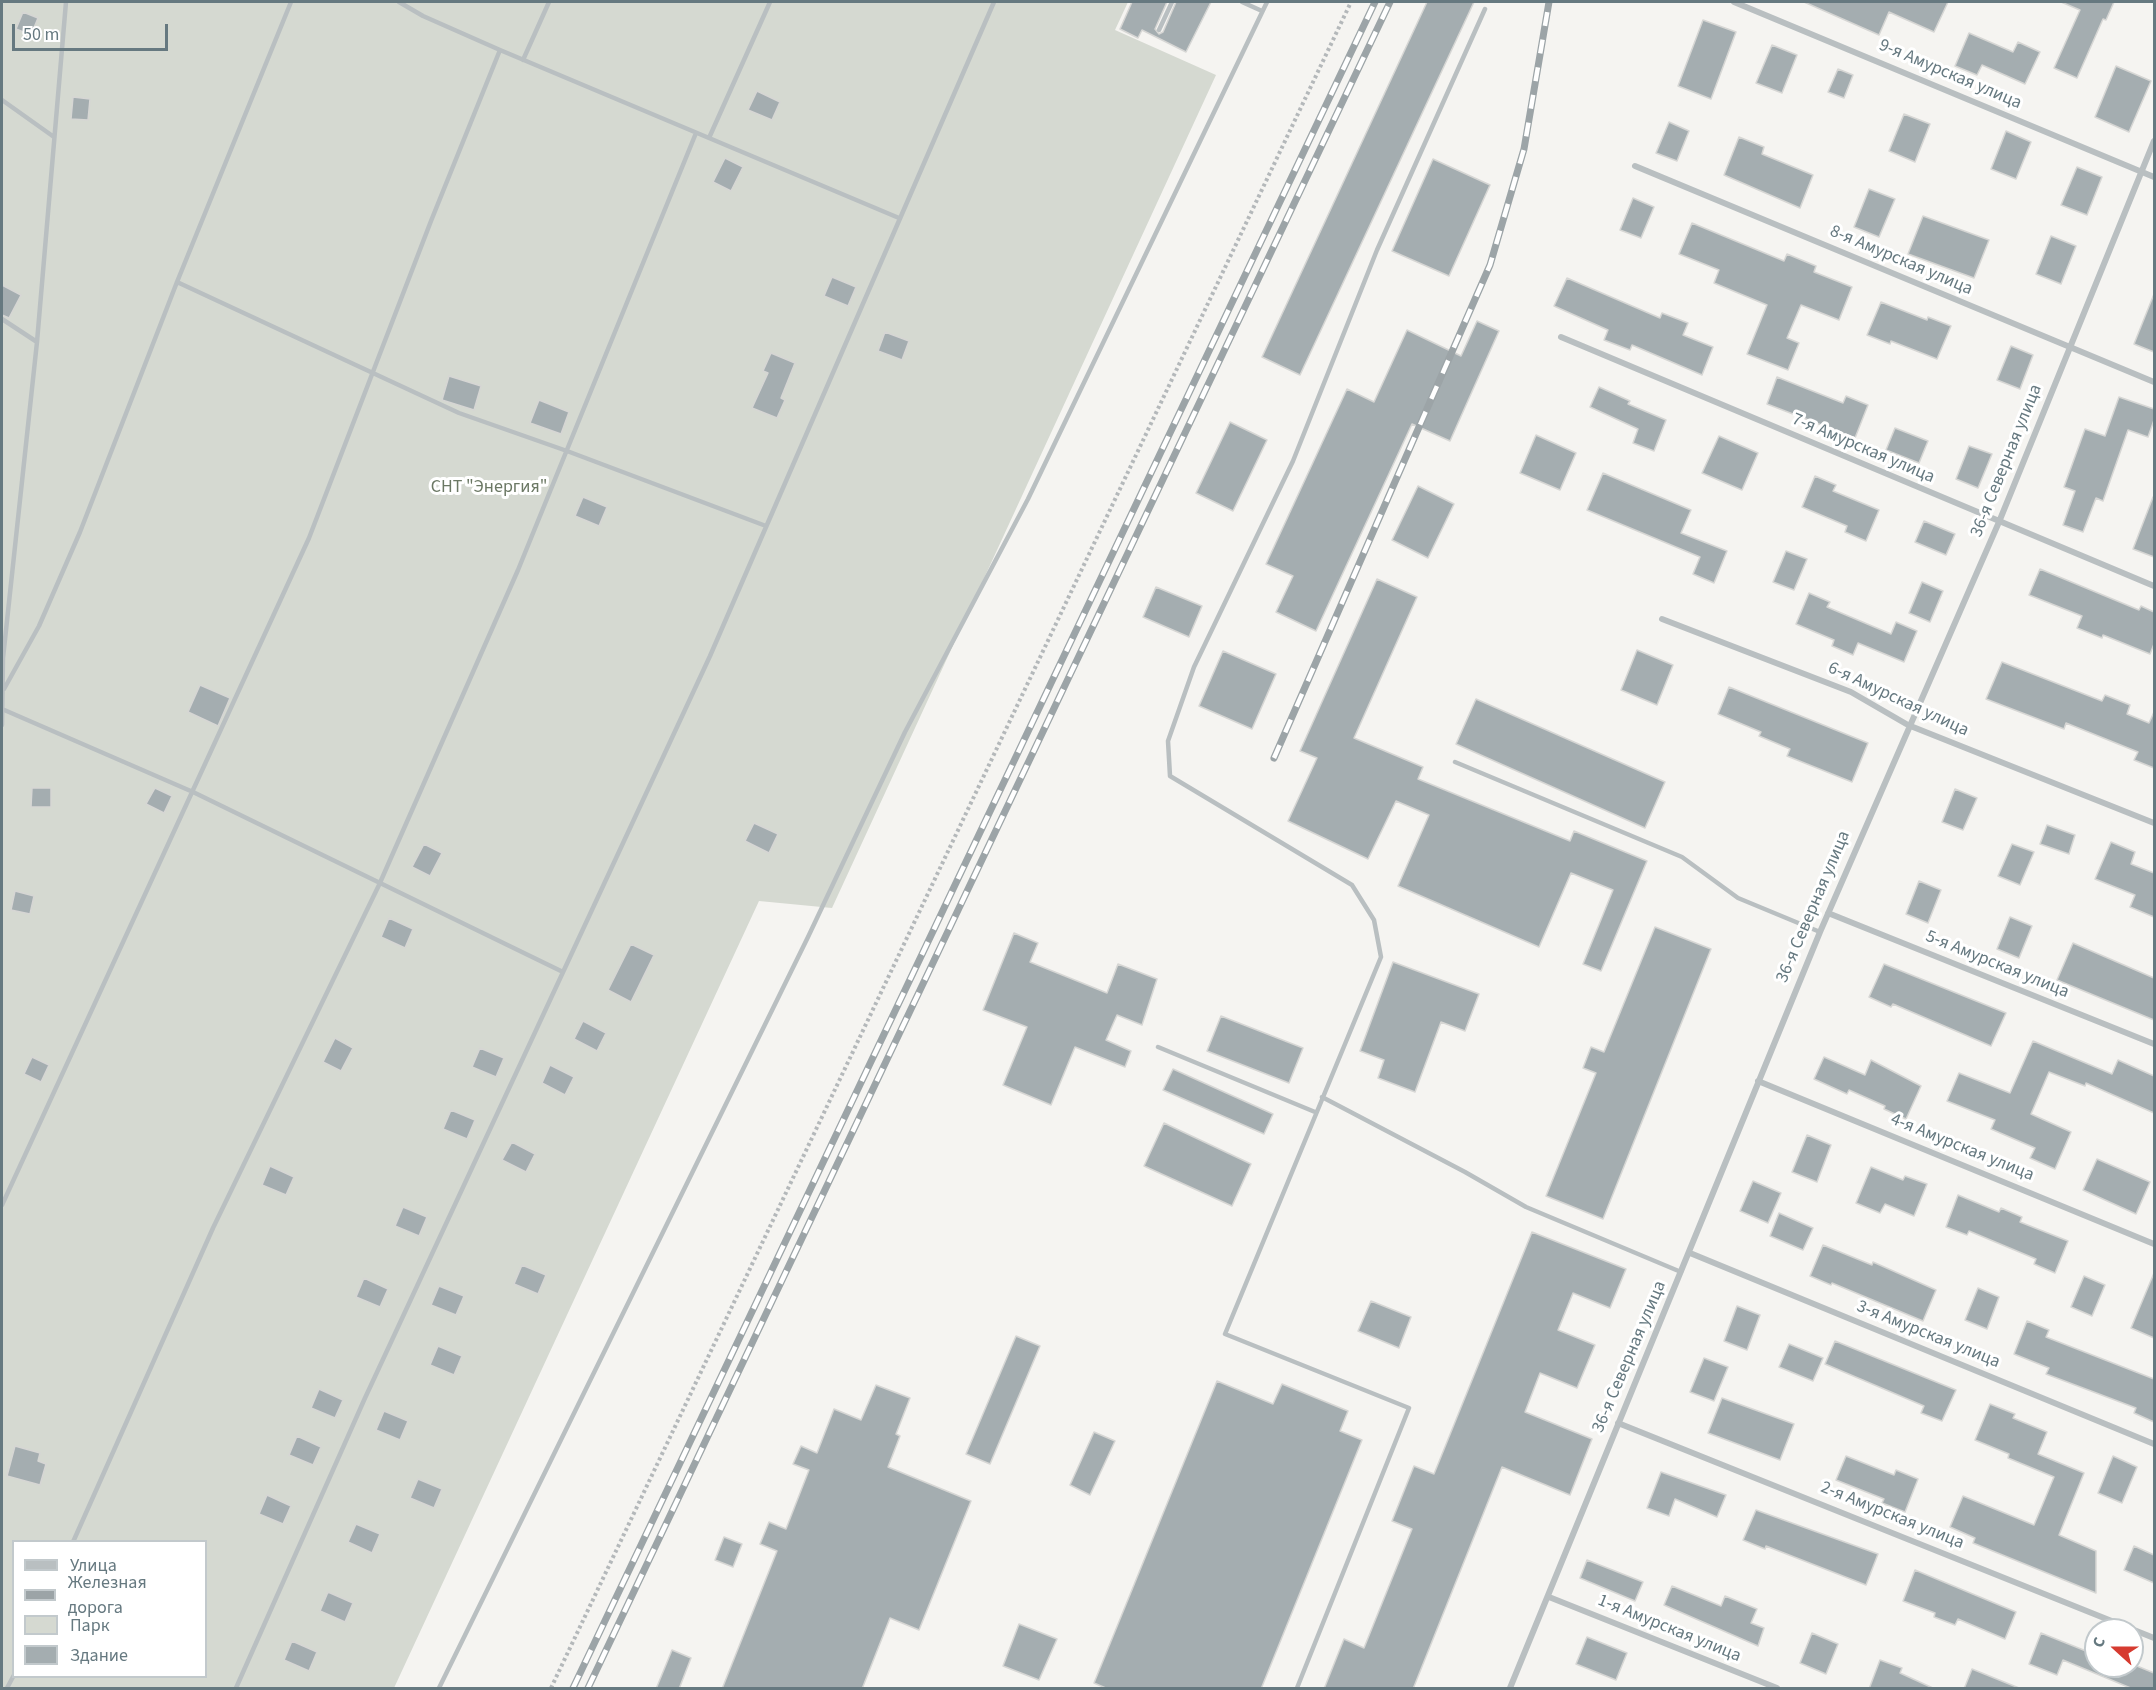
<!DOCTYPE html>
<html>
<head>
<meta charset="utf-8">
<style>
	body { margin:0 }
	#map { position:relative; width:2156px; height:1690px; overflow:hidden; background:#f5f4f1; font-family:"Source Sans 3",sans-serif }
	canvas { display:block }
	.frame { position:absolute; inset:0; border:3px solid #667980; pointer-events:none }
	.legend { position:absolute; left:12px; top:1540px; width:195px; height:138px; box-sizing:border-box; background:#fff; border:2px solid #c2c9cc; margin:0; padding:8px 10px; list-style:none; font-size:18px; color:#667980 }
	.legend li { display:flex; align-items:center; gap:12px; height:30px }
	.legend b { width:30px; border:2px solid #c2c9cc }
	.north { position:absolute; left:2084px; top:1618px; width:60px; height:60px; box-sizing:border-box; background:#fff; border:2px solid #c2c9cc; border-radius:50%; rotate:291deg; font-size:16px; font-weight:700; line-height:24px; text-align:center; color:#667980 }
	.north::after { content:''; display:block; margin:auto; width:21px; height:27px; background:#d63b30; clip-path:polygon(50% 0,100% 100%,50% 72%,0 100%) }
	.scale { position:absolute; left:12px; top:24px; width:156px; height:27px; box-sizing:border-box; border:3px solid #667980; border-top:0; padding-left:8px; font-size:18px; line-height:21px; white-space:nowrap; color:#667980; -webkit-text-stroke:4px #fff; paint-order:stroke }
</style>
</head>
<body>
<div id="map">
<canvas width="2156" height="1690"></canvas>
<div class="frame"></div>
<ul class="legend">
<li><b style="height:8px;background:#b9bfc1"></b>Улица</li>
<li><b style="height:8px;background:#9ca4a7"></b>Железная дорога</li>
<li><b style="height:16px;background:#d5d9d1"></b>Парк</li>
<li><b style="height:16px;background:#a4adb0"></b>Здание</li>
</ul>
<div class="north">С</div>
<div class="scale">50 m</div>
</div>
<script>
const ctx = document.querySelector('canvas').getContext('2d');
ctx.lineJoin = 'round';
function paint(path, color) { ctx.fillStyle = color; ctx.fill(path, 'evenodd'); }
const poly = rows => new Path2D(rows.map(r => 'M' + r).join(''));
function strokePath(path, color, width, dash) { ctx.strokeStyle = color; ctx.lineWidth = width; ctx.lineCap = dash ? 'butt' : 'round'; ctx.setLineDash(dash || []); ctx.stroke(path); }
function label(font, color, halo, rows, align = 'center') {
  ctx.font = font + ' "Source Sans 3",sans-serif'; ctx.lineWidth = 6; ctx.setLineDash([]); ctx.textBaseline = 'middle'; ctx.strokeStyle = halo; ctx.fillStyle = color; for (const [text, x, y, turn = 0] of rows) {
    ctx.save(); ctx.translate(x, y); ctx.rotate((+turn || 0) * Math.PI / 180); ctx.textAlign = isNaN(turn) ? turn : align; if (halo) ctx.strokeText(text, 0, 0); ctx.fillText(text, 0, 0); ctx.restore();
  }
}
const green = poly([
	[2,2,1128,2,1115,30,1216,75,832,908,759,901,394,1688,2,1688],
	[14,1542,206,1542,206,1676,14,1676]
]);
const building = poly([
	[1132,2,1167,2,1155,29,1159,34,1163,32,1176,2,1211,2,1186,52,1142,30,1138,38,1120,29,1132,2],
	[1427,2,1474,2,1300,375,1262,357,1427,2],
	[1804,2,1948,2,1934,32,1889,12,1879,35,1804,2],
	[2061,2,2114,2,2106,20,2103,19,2077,78,2054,68,2080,10,2061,2],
	[23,12,38,18,31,35,16,29,23,12],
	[1703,20,1736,32,1711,99,1678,86,1703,20],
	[1969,33,2013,52,2018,42,2040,52,2025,84,1982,65,1977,75,1955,66,1969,33],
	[1772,45,1797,55,1782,93,1756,83,1772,45],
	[2116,66,2151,81,2129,132,2095,117,2116,66],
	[1838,69,1853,75,1844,98,1828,92,1838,69],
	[757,91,780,102,772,120,748,110,757,91],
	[73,97,90,99,88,120,71,119,73,97],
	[1904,114,1930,124,1915,162,1889,151,1904,114],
	[1669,122,1689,131,1677,161,1656,153,1669,122],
	[2006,131,2031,142,2016,179,1991,169,2006,131],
	[1739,137,1764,147,1762,154,1813,175,1800,208,1724,175,1739,137],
	[725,158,743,167,731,191,713,182,725,158],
	[1433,159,1490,185,1449,276,1392,251,1433,159],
	[2077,167,2102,177,2087,215,2061,205,2077,167],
	[1869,189,1895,199,1879,237,1854,227,1869,189],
	[1633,198,1654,207,1641,238,1620,230,1633,198],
	[1923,216,1989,240,1974,278,1908,254,1923,216],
	[1692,223,1784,261,1787,254,1816,266,1814,272,1852,287,1839,320,1801,305,1787,338,1799,343,1788,370,1747,354,1767,305,1714,283,1719,270,1679,254,1692,223],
	[2051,236,2076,246,2061,284,2036,274,2051,236],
	[832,277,856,287,848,306,824,296,832,277],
	[1567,278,1660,318,1662,313,1688,323,1683,335,1713,347,1702,375,1632,345,1630,350,1604,340,1608,330,1554,306,1567,278],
	[2,285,21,295,9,318,2,315,2,285],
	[2154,294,2154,352,2134,344,2154,294],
	[1881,302,1927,320,1928,317,1951,326,1937,359,1891,341,1890,344,1867,335,1881,302],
	[1477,321,1499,331,1450,441,1412,424,1316,631,1276,612,1293,576,1266,564,1347,389,1374,402,1407,330,1461,356,1477,321],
	[885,332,909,341,902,360,878,351,885,332],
	[2011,346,2033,355,2020,389,1997,380,2011,346],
	[771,353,795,363,781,398,785,400,777,418,752,408,768,373,763,371,771,353],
	[449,376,481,386,474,410,442,400,449,376],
	[1777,377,1843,403,1846,396,1868,405,1855,438,1767,404,1777,377],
	[1599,387,1630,401,1628,404,1666,420,1654,451,1633,443,1638,429,1590,407,1599,387],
	[2119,397,2154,409,2154,420,2148,437,2128,430,2103,501,2096,498,2083,532,2063,525,2075,491,2064,487,2085,429,2105,436,2119,397],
	[539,400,569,412,561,434,530,423,539,400],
	[1230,422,1267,440,1233,511,1196,493,1230,422],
	[1895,428,1928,441,1919,463,1886,450,1895,428],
	[1536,435,1576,453,1560,490,1520,473,1536,435],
	[1719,436,1758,453,1742,490,1702,473,1719,436],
	[1969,446,1992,454,1978,488,1956,479,1969,446],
	[1603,473,1691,510,1681,533,1727,551,1714,583,1693,574,1700,557,1587,510,1603,473],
	[1815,476,1836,485,1833,491,1879,510,1866,541,1845,532,1847,526,1802,507,1815,476],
	[1418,486,1454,504,1428,558,1392,540,1418,486],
	[583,497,607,507,599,526,575,516,583,497],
	[2153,497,2154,497,2154,557,2133,549,2153,497],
	[1924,521,1955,534,1946,555,1915,542,1924,521],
	[1786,551,1807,559,1794,590,1773,582,1786,551],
	[2040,569,2139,610,2141,606,2154,612,2154,644,2150,654,2103,635,2102,638,2077,628,2082,616,2029,595,2040,569],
	[1377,579,1417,597,1354,738,1423,767,1418,779,1570,841,1574,831,1647,861,1601,971,1583,964,1613,890,1571,873,1539,947,1398,886,1429,815,1396,801,1368,859,1288,821,1317,758,1300,751,1377,579],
	[1922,582,1943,591,1930,622,1909,613,1922,582],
	[1156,587,1202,606,1189,637,1143,617,1156,587],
	[1809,593,1830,602,1827,607,1891,634,1896,622,1917,631,1904,662,1858,643,1853,655,1832,646,1834,640,1796,624,1809,593],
	[1637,650,1673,665,1657,705,1621,690,1637,650],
	[1223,651,1276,674,1252,729,1199,706,1223,651],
	[2002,662,2102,701,2105,695,2130,705,2127,714,2149,723,2154,712,2154,768,2134,760,2138,752,2066,723,2064,729,1986,699,2002,662],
	[200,685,230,698,218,726,188,712,200,685],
	[1729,687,1868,743,1852,782,1787,756,1790,749,1759,736,1761,732,1718,714,1729,687],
	[1476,699,1665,782,1645,828,1456,744,1476,699],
	[32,788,51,788,51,807,31,807,32,788],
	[155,788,172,796,164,813,146,804,155,788],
	[1955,789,1977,798,1963,830,1942,822,1955,789],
	[754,823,778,834,769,853,745,841,754,823],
	[2047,825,2075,835,2069,854,2040,844,2047,825],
	[2111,842,2135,852,2131,864,2154,873,2154,917,2130,907,2135,895,2095,879,2111,842],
	[424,844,442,853,430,876,412,867,424,844],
	[2012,844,2034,852,2020,885,1998,876,2012,844],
	[1919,881,1941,890,1928,923,1906,914,1919,881],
	[15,891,34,896,30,914,11,910,15,891],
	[2010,917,2032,926,2019,958,1997,949,2010,917],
	[389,918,413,929,405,948,381,937,389,918],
	[1655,927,1711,949,1603,1219,1546,1196,1596,1073,1583,1068,1591,1047,1604,1052,1655,927],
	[1014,933,1038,943,1030,962,1107,993,1118,964,1157,979,1142,1025,1117,1015,1106,1040,1131,1051,1125,1067,1075,1047,1051,1105,1003,1085,1027,1027,983,1010,1014,933],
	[2073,943,2154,978,2154,1020,2057,980,2073,943],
	[631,944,654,955,631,1002,608,990,631,944],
	[1393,962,1479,994,1465,1031,1441,1022,1415,1092,1378,1078,1384,1060,1360,1051,1393,962],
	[1884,964,2006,1013,1991,1046,1893,1004,1891,1007,1869,997,1884,964],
	[1221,1016,1303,1048,1289,1083,1207,1051,1221,1016],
	[583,1021,606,1033,597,1051,574,1039,583,1021],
	[335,1038,353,1048,341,1071,323,1062,335,1038],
	[2033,1041,2112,1074,2118,1060,2154,1076,2154,1113,2086,1083,2085,1086,2049,1072,2031,1114,2071,1132,2055,1169,2030,1158,2035,1148,1991,1129,1995,1120,1947,1101,1959,1073,2010,1093,2033,1041],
	[480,1048,504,1058,496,1077,472,1067,480,1048],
	[32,1057,49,1065,41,1082,24,1074,32,1057],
	[1824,1057,1865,1075,1871,1060,1921,1086,1906,1119,1884,1109,1885,1106,1849,1090,1847,1094,1814,1079,1824,1057],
	[550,1065,574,1077,565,1095,542,1083,550,1065],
	[1173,1069,1273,1114,1264,1134,1163,1090,1173,1069],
	[451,1110,475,1120,467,1139,443,1129,451,1110],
	[1164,1123,1251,1164,1232,1206,1144,1166,1164,1123],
	[1807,1135,1831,1145,1817,1182,1792,1172,1807,1135],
	[512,1142,535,1154,526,1172,502,1160,512,1142],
	[2097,1159,2150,1182,2136,1214,2083,1190,2097,1159],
	[270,1166,294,1177,286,1195,262,1185,270,1166],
	[1871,1167,1903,1180,1905,1176,1927,1184,1914,1216,1885,1204,1880,1213,1856,1203,1871,1167],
	[1753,1181,1781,1193,1768,1223,1740,1211,1753,1181],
	[1958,1195,1999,1212,2001,1208,2022,1217,2020,1222,2068,1241,2055,1273,2034,1264,2036,1259,1969,1231,1967,1235,1946,1227,1958,1195],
	[403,1207,427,1217,419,1236,395,1226,403,1207],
	[1779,1213,1813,1228,1803,1250,1770,1236,1779,1213],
	[1532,1232,1626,1269,1610,1308,1573,1293,1558,1330,1595,1345,1577,1388,1540,1373,1525,1412,1592,1439,1570,1495,1502,1467,1413,1689,1324,1689,1344,1639,1364,1648,1412,1529,1392,1521,1414,1466,1434,1474,1532,1232],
	[1823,1245,1872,1265,1873,1262,1936,1290,1923,1321,1832,1283,1831,1285,1810,1276,1823,1245],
	[522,1265,546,1275,538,1294,514,1284,522,1265],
	[2154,1273,2154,1338,2131,1328,2154,1273],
	[2084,1276,2105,1285,2092,1316,2071,1307,2084,1276],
	[364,1278,388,1289,380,1307,356,1297,364,1278],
	[439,1286,464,1296,456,1315,431,1305,439,1286],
	[1978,1288,1999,1297,1987,1329,1965,1320,1978,1288],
	[1371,1301,1411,1317,1399,1348,1358,1331,1371,1301],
	[1737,1306,1760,1315,1747,1350,1724,1341,1737,1306],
	[2027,1321,2049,1330,2046,1337,2154,1379,2154,1422,2134,1413,2136,1408,2046,1374,2049,1368,2014,1354,2027,1321],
	[1016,1336,1040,1346,990,1464,966,1454,1016,1336],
	[1835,1341,1956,1390,1942,1421,1921,1413,1924,1406,1825,1364,1835,1341],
	[1789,1344,1823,1358,1813,1381,1779,1367,1789,1344],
	[438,1346,462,1356,454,1375,430,1365,438,1346],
	[1704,1358,1728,1367,1714,1401,1690,1392,1704,1358],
	[1217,1381,1273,1404,1282,1384,1348,1411,1340,1431,1362,1440,1261,1689,1108,1689,1094,1683,1217,1381],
	[876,1385,910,1398,896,1434,900,1436,888,1467,971,1501,919,1630,890,1618,862,1689,722,1689,777,1551,760,1544,769,1522,786,1529,809,1470,793,1464,801,1446,817,1453,834,1409,861,1420,876,1385],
	[319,1389,343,1400,335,1418,311,1408,319,1389],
	[1722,1398,1794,1424,1780,1460,1708,1433,1722,1398],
	[1990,1404,2015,1414,2013,1418,2047,1432,2038,1454,2084,1473,2059,1535,2096,1551,2096,1593,1973,1543,1975,1538,1950,1527,1963,1496,2034,1525,2054,1477,2008,1458,2009,1454,1975,1440,1990,1404],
	[384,1411,408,1421,400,1440,376,1430,384,1411],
	[1094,1432,1115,1441,1090,1495,1070,1485,1094,1432],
	[297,1436,321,1447,313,1465,289,1455,297,1436],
	[15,1446,40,1453,38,1461,46,1464,40,1485,7,1476,15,1446],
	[1846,1456,1894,1475,1896,1470,1918,1479,1905,1512,1882,1503,1884,1499,1836,1480,1846,1456],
	[2113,1456,2137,1467,2122,1503,2098,1493,2113,1456],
	[1661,1472,1726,1495,1717,1517,1675,1499,1669,1516,1647,1508,1661,1472],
	[418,1479,442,1489,434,1508,410,1498,418,1479],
	[267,1495,291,1506,283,1524,259,1514,267,1495],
	[1756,1510,1878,1554,1866,1585,1766,1546,1765,1549,1743,1540,1756,1510],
	[356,1524,380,1534,372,1553,348,1542,356,1524],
	[724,1537,742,1544,733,1567,715,1560,724,1537],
	[2134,1546,2154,1555,2154,1583,2124,1570,2134,1546],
	[1587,1560,1643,1582,1635,1601,1580,1578,1587,1560],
	[1915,1570,2016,1612,2005,1639,1958,1619,1955,1625,1934,1617,1935,1613,1903,1601,1915,1570],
	[1672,1586,1721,1606,1725,1596,1757,1609,1751,1623,1764,1628,1758,1646,1664,1605,1672,1586],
	[328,1592,353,1603,345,1622,320,1611,328,1592],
	[1019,1624,1057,1639,1039,1680,1003,1666,1019,1624],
	[1812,1633,1838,1644,1826,1674,1800,1663,1812,1633],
	[2041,1633,2096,1655,2096,1666,2137,1666,2154,1673,2154,1689,2133,1689,2063,1660,2057,1675,2029,1664,2041,1633],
	[1587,1637,1627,1653,1616,1680,1576,1664,1587,1637],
	[292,1641,317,1652,309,1671,284,1660,292,1641],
	[672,1650,691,1658,679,1689,656,1689,672,1650],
	[1880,1660,1902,1668,1900,1673,1935,1689,1869,1689,1880,1660],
	[1972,1669,2019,1688,2018,1689,1964,1689,1972,1669]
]);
const path = poly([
	[551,1688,1351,2]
]);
const service = poly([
	[399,2,423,16,500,50,899,218],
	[1242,2,1262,11],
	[1159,30,1172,2],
	[523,60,549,2],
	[2,100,54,137],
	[709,138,770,2],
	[177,282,459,413,567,451,766,526],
	[2,319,37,342],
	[4,689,39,626,80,532,177,282,291,2],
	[2,709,193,792,563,972],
	[2,725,3,658,37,342,66,2],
	[1455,762,1682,857,1738,898,1820,932],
	[1158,1047,1315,1112],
	[1322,1097,1465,1172,1526,1207,1681,1272],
	[2,1205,309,538,431,221,500,50],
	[73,1542,213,1228,379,885,518,570,696,133],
	[7,1688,14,1675],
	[236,1688,365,1398,710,656,994,2],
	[439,1688,808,937,905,732,1028,499,1267,2],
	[1297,1688,1409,1408,1225,1334,1381,957,1374,920,1352,885,1170,776,1168,741,1194,667,1293,461,1377,250,1485,9]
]);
const minor = poly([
	[1734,2,2154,177],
	[1635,166,2154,382],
	[1561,337,2154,586],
	[1662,619,1851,692,1908,725,2154,823],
	[1828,913,2154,1044],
	[1758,1081,2154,1244],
	[1690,1253,2154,1444],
	[1618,1423,2154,1638],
	[1549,1597,1777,1688],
	[1510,1688,1820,932,1999,522,2154,141]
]);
const rail = poly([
	[1274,758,1490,265,1524,149,1549,2],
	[573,1688,1375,2],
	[588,1688,1390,2]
]);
const streetNames = [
	["9-я Амурская улица",1950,75,23],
	["8-я Амурская улица",1901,261,23],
	["7-я Амурская улица",1863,449,23],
	["36-я Северная улица",2007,461,-68],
	["6-я Амурская улица",1898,700,25],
	["36-я Северная улица",1814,907,-67],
	["5-я Амурская улица",1997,965,22],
	["4-я Амурская улица",1962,1148,22],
	["3-я Амурская улица",1928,1335,22],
	["36-я Северная улица",1630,1357,-67],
	["2-я Амурская улица",1892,1516,22],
	["1-я Амурская улица",1669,1629,22]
];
const parkNames = [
	["СНТ \"Энергия\"",489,488]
];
paint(green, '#d5d9d1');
paint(building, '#a4adb0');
strokePath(building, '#d6d6d4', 1.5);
strokePath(path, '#b4b8ba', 4, [3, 3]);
strokePath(service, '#b9bfc1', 4.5);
strokePath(minor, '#b9bfc1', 6);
strokePath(rail, '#9ca4a7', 7);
strokePath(rail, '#fff', 4.5, [14]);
label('18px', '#667980', '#fff', streetNames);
label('18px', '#6b7864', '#fff', parkNames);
</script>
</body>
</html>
